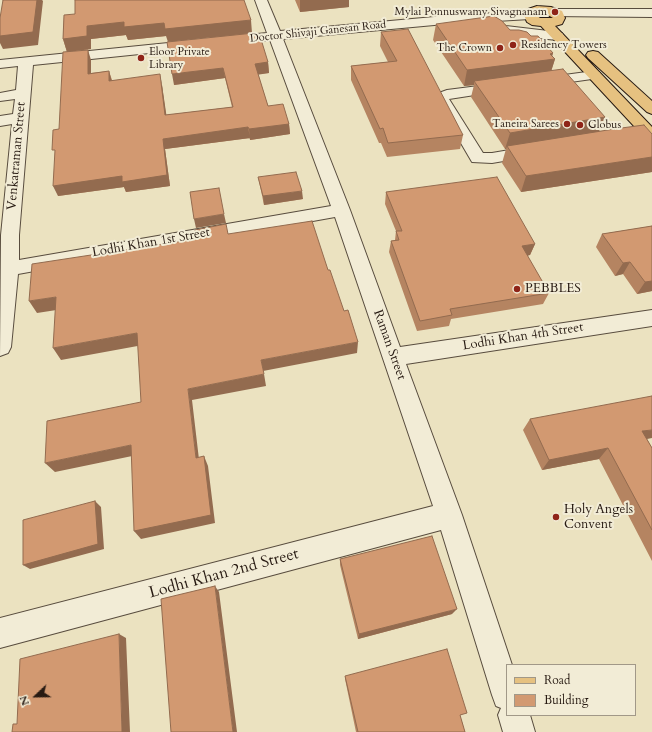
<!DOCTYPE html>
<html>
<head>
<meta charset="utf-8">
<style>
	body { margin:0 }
	#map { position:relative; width:652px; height:732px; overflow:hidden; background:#ebe2c0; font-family:Cardo,serif }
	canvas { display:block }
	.legend { position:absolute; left:506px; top:664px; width:130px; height:52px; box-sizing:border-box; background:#f2ecd6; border:1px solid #a19888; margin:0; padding:5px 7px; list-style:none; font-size:12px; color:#271a12 }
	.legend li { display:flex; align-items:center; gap:8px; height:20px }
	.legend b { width:20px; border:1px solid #a19888 }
	.north { position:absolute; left:16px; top:676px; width:40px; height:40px; -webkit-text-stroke:3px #f2ecd6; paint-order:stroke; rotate:248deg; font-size:11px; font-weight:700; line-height:16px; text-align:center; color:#271a12 }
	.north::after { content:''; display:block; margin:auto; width:14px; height:18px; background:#271a12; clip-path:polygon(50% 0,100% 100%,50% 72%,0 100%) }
</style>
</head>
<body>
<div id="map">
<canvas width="652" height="732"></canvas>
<ul class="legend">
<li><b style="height:5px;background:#e6c180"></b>Road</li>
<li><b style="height:11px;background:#d29971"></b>Building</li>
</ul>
<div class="north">N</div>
</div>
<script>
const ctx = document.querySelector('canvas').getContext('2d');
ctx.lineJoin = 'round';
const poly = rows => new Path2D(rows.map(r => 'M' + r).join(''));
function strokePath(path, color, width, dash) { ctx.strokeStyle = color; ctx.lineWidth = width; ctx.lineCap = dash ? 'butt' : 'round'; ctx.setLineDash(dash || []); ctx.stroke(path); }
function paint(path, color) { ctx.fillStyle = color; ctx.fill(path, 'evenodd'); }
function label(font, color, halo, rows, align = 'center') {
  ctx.font = font + ' Cardo,serif'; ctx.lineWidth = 4; ctx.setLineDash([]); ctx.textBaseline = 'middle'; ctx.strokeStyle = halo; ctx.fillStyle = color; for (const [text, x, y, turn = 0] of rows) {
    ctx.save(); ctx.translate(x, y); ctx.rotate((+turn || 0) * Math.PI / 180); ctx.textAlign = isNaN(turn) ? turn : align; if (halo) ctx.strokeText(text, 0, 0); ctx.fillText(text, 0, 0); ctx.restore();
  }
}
const minor = poly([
	[255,0,267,0,280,31,445,16,530,11,535,12,536,15,535,18,530,19,445,24,283,39,350,210,400,347,652,310,652,326,406,364,462,515,512,665,507,665,507,715,530,715,535,732,503,732,498,715,501,708,496,706,492,695,441,530,0,648,0,618,433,506,335,217,18,274,11,347,8,353,0,356,1,235,12,124,0,126,0,116,13,114,15,99,0,101,0,93,16,90,18,66,0,68,0,60,198,40,203,41,205,44,203,47,198,48,33,65,19,235,19,260,331,206,270,40,262,41,257,40,255,37,257,34,267,33,255,0],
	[554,9,652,9,652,17,550,16,548,13,550,10,554,9],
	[499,23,506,26,557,32,562,33,564,36,562,39,557,40,502,34,497,33,492,27,494,24,499,23],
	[594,71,599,72,601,75,599,78,542,86,537,85,535,82,537,79,542,78,594,71],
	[502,83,507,84,509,87,507,90,449,99,483,153,492,153,533,146,539,147,541,151,539,155,533,156,492,163,472,162,434,97,436,94,447,90,502,83]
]);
const major = poly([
	[537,6,551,7,562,11,565,18,562,24,555,26,652,127,652,141,646,139,541,26,532,25,527,22,524,15,528,9,537,6],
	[538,14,548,15,553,18,540,18,536,15,538,14],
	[593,51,598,52,652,101,652,114,647,112,588,58,586,55,588,52,593,51]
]);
const wall = poly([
	[295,0,349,0,349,7,300,12],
	[64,15,252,33,256,37,268,62,269,73,258,74,268,106,289,124,290,134,250,140,250,138,165,149,170,186,126,192,124,187,58,196,59,129,91,60,91,73,109,71,112,80,162,85,166,115,232,107,225,78,174,85,211,37,166,36,128,40,126,35,91,39,91,49,67,52,63,39],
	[436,24,510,30,531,36,553,53,552,56,555,59,551,71,599,131,652,134,652,172,521,192,502,163,506,149,505,149,471,97,474,85,464,86,433,40],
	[381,32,463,135,460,149,387,157,381,143,379,143,351,80,351,66,388,62,380,46],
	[258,177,303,199,264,205,260,186],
	[386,192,535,244,530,255,527,256,549,293,543,304,451,319,449,326,417,331,389,252,391,241,395,240,396,231,385,204],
	[652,226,652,291,637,294,623,274,615,276,596,247,602,234],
	[530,419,647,439,652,448,652,561,599,459,542,470,523,430],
	[340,559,452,614,358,639,340,565],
	[345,676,460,715,465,732,356,732,345,679]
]);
const shadedWall = poly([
	[37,0,42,0,43,1,38,45,3,49,0,43,0,36],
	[300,0,349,0,349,7,300,12],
	[251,20,252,33,168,42,166,36,128,40,126,35,91,39,91,49,67,52,63,39,87,26,124,22,164,23],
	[88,50,91,60,91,84,88,74],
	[553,53,551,60,555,59,550,75,474,81,474,85,464,86,467,70],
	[268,62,269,73,256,75,255,64],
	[223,68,225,78,174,85,172,74],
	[109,71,112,82,109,81],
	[160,74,162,85,168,126,165,115],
	[605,117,598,134,507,146,506,149,505,149,510,133],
	[289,124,290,134,250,140,249,129],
	[248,127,250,138,165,149,170,186,126,192,124,187,58,196,53,186,163,139],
	[652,157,652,172,521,192,526,176],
	[302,191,303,199,264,205,263,196],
	[224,214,226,223,196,228,194,219],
	[535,244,530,255,517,257,522,246],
	[630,262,623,274,615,276,623,263],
	[652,281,652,291,637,294,645,282],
	[56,297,63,309,37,313,29,301],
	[137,333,143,345,61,360,53,348],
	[358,342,357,353,263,371,261,360],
	[264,374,266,386,192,400,200,468,196,458,188,389],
	[652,430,652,438,632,442,642,431],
	[131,445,137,455,55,472,45,463],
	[608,448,599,459,542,470,549,460],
	[204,456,208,466,215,523,141,539,134,531],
	[95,501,101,507,104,549,30,569,23,565],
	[215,586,219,592,237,732,233,732],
	[457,609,452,614,358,639,359,634],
	[119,634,126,638,130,732,122,732]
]);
const building = poly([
	[3,0,37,0,33,32,0,36,0,18,3,0],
	[75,0,244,0,251,20,165,29,164,23,124,27,124,22,87,26,87,36,63,39,64,15,75,14,75,0],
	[494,16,502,21,510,30,519,30,527,32,531,36,538,36,553,53,550,54,555,59,467,70,436,24,494,16],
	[408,29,463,135,388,143,383,128,380,129,351,66,397,61,381,32,408,29],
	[254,33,256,37,260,36,268,62,255,64,268,106,283,104,289,124,249,129,248,127,163,139,167,175,122,182,122,176,53,186,55,150,52,150,53,130,59,129,63,52,88,50,88,74,109,71,109,81,160,74,165,115,233,107,223,68,172,74,167,42,254,33],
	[563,69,605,117,510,133,474,81,563,69],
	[644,125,652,134,652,157,526,176,507,146,614,129,644,125],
	[296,172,302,191,263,196,258,177,296,172],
	[497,177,535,244,522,246,549,293,450,309,452,315,420,321,391,241,399,240,396,231,402,231,386,192,497,177],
	[219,188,224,214,194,219,190,192,219,188],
	[312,221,328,270,330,270,344,311,348,310,358,342,261,360,264,374,188,389,196,458,204,456,211,515,134,531,131,445,45,463,47,421,141,402,137,333,53,348,56,297,29,301,32,264,196,239,195,230,226,224,228,234,312,221],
	[652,226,652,281,645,282,630,262,623,263,602,234,652,226],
	[652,396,652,430,642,431,652,448,652,530,608,448,549,460,530,419,652,396],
	[95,501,98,544,23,565,23,520,95,501],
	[432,536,457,609,359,634,340,559,432,536],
	[215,586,233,732,171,732,161,599,215,586],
	[119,634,122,732,12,732,13,724,17,724,20,659,119,634],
	[447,649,467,713,460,715,465,732,358,732,345,676,447,649]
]);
const markers = [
	[555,12,4,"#8f2418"],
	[513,45,4,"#8f2418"],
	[500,48,4,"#8f2418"],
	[141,58,4,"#8f2418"],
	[567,124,4,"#8f2418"],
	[580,125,4,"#8f2418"],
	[517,289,4,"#8f2418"],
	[556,517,4,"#8f2418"]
];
const farPoinames = [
	["Mylai Ponnuswamy Sivagnanam",547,12],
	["Residency Towers",521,45,"left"],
	["The Crown",492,48],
	["Eloor Private",149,52,"left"],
	["Library",149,65,"left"],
	["Taneira Sarees",559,124],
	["Globus",588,125,"left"]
];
const farStreetnames = [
	["Doctor Shivaji Ganesan Road",318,32,-6]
];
const streetNames = [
	["Venkatraman Street",17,156,-85],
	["Lodhi Khan 1st Street",151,243,-10],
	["Lodhi Khan 4th Street",523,337,-9],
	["Raman Street",389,345,70]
];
const poiNames = [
	["PEBBLES",525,289],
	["Holy Angels",564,510],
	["Convent",564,525]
];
const nearStreetnames = [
	["Lodhi Khan 2nd Street",224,574,-15]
];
strokePath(minor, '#584c3e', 2);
strokePath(major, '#271a12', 2);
paint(minor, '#f2ecd6');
paint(major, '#e6c180');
paint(wall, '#b58461');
paint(shadedWall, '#936b4f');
paint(building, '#d29971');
strokePath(building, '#936b4f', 1);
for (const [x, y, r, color] of markers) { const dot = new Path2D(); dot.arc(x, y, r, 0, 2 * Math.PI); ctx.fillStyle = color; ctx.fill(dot); strokePath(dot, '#f2ecd6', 1.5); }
label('11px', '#271a12', '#f2ecd6', farPoinames, 'right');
label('11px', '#271a12', '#f2ecd6', farStreetnames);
label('13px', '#271a12', '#f2ecd6', streetNames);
label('13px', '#271a12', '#f2ecd6', poiNames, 'left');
label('16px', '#271a12', '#f2ecd6', nearStreetnames);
</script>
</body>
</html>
